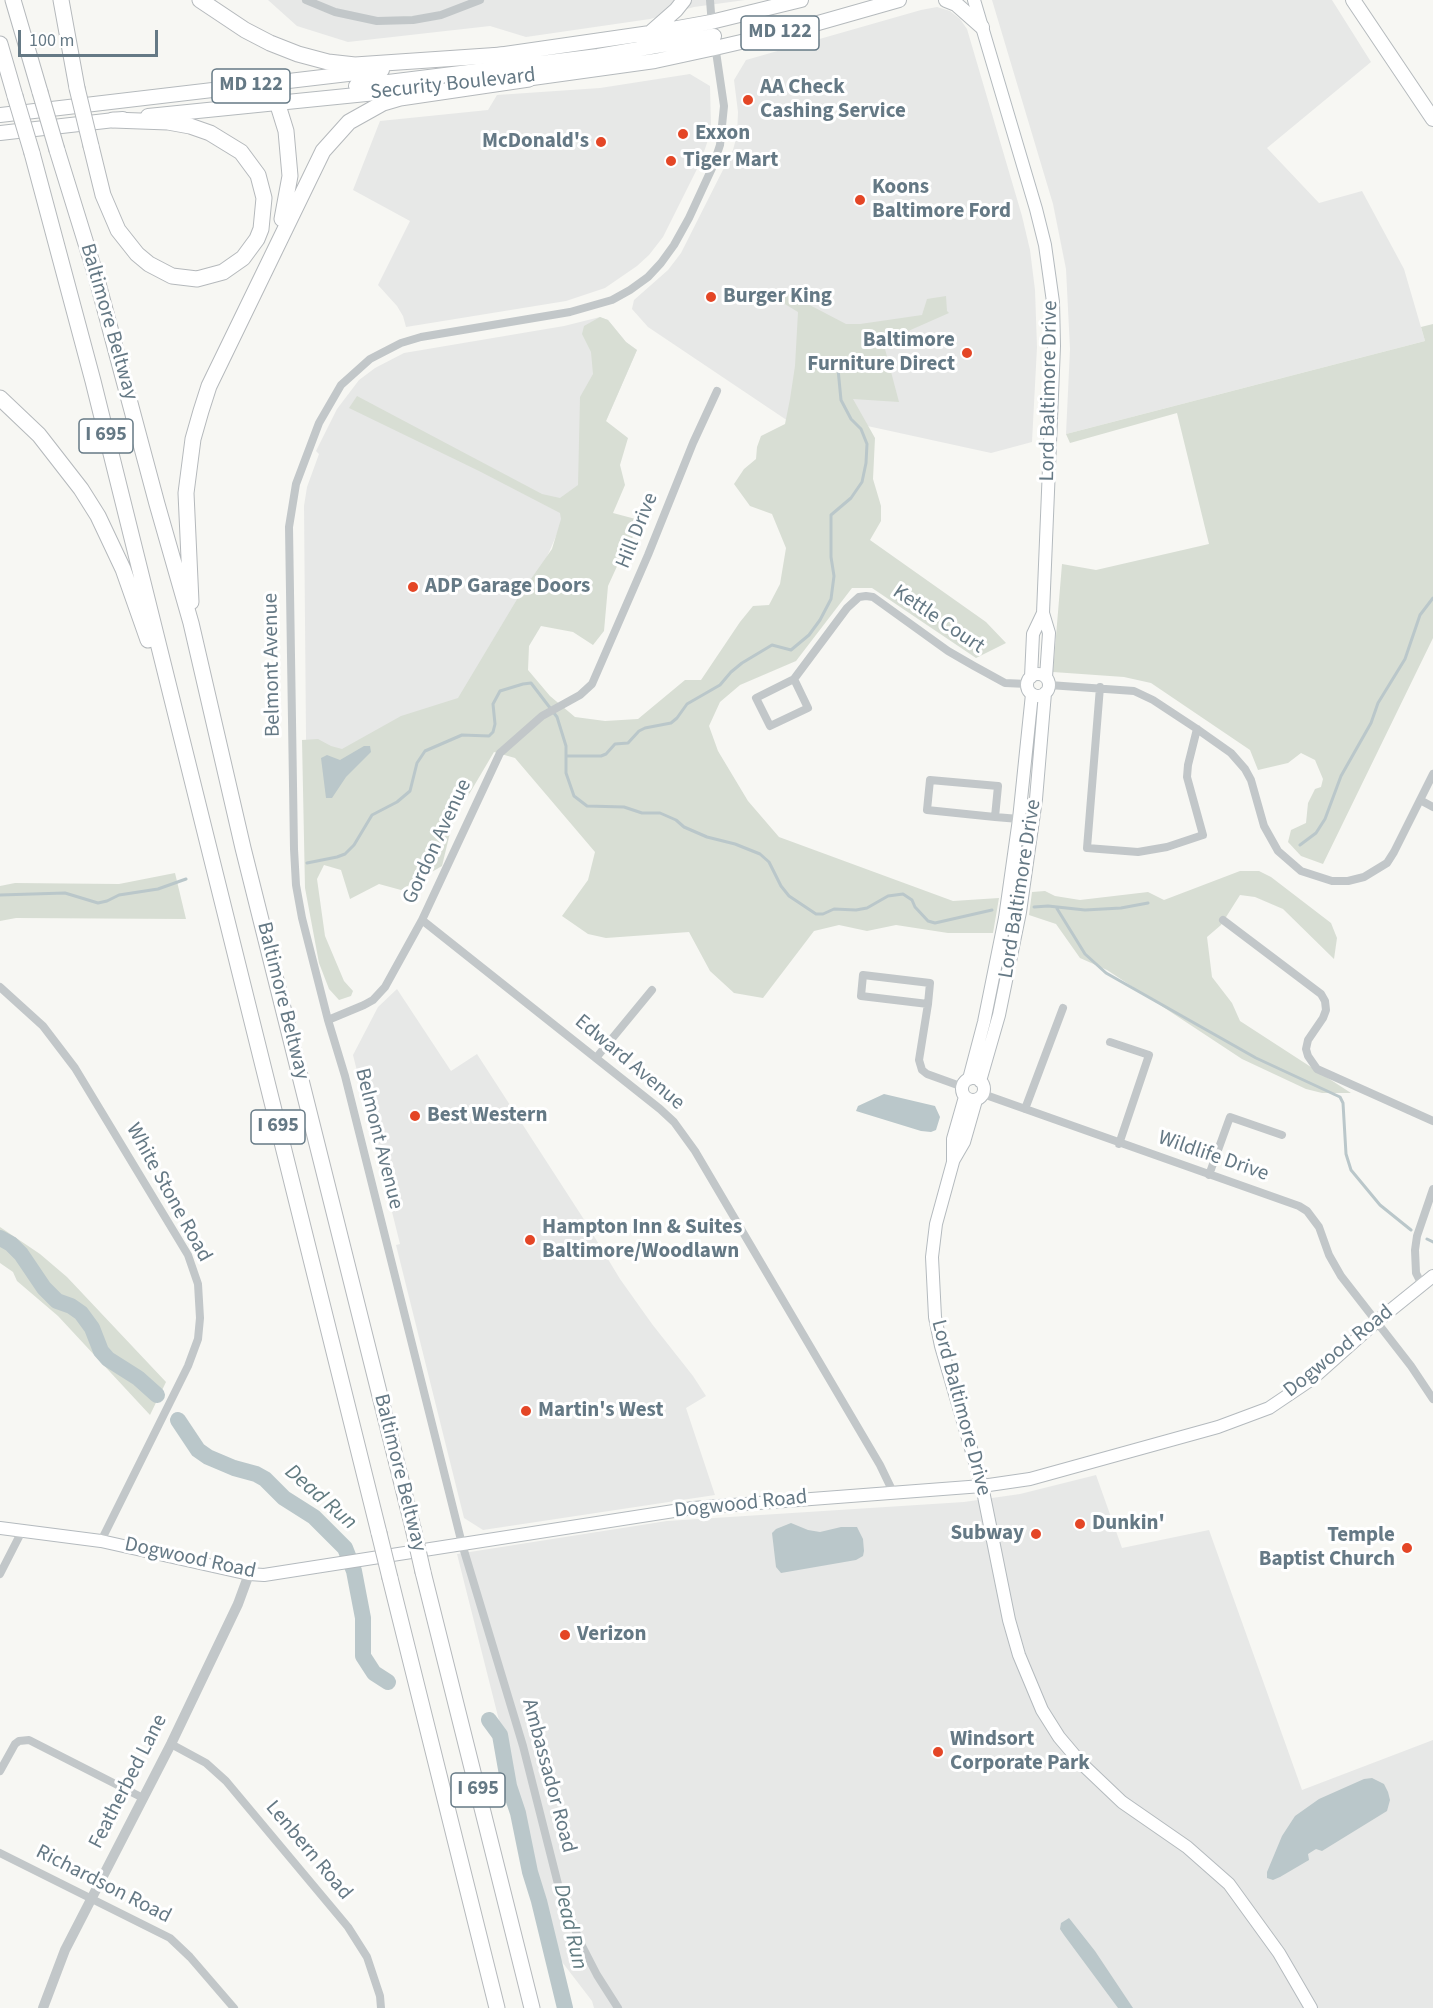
<!DOCTYPE html>
<html>
<head>
<meta charset="utf-8">
<style>
	body { margin:0 }
	#map { position:relative; width:1433px; height:2008px; overflow:hidden; background:#f7f7f3; font-family:"Source Sans 3",sans-serif }
	canvas { display:block }
	.scale { position:absolute; left:18px; top:30px; width:140px; height:27px; box-sizing:border-box; border:3px solid #657985; border-top:0; padding-left:8px; font-size:18px; line-height:21px; white-space:nowrap; color:#657985; -webkit-text-stroke:4px #fff; paint-order:stroke }
</style>
</head>
<body>
<div id="map">
<canvas width="1433" height="2008"></canvas>
<div class="scale">100 m</div>
</div>
<script>
const ctx = document.querySelector('canvas').getContext('2d');
ctx.lineJoin = 'round';
function paint(path, color) { ctx.fillStyle = color; ctx.fill(path, 'evenodd'); }
const poly = rows => new Path2D(rows.map(r => 'M' + r).join(''));
function strokePath(path, color, width, dash) { ctx.strokeStyle = color; ctx.lineWidth = width; ctx.lineCap = dash ? 'butt' : 'round'; ctx.setLineDash(dash || []); ctx.stroke(path); }
function label(font, color, halo, rows, align = 'center') {
  ctx.font = font + ' "Source Sans 3",sans-serif'; ctx.lineWidth = 6; ctx.setLineDash([]); ctx.textBaseline = 'middle'; ctx.strokeStyle = halo; ctx.fillStyle = color; for (const [text, x, y, turn = 0] of rows) {
    ctx.save(); ctx.translate(x, y); ctx.rotate((+turn || 0) * Math.PI / 180); ctx.textAlign = isNaN(turn) ? turn : align; if (halo) ctx.strokeText(text, 0, 0); ctx.fillText(text, 0, 0); ctx.restore();
  }
}
const built = poly([
	[268,0,745,0,694,7,650,19,526,37,490,26,348,42,297,26],
	[992,0,1332,0,1371,62,1267,148,1319,203,1362,191,1404,269,1425,341,1066,434,1070,349,1066,269,1053,204],
	[937,7,950,11,960,19,967,29,1022,216,1030,250,1035,290,1037,347,1032,442,991,453,808,413,794,425,648,327,632,309,634,300,668,270,681,253,733,150,737,135,738,112,734,80,746,60,921,10],
	[690,74,710,86,711,127,707,143,700,163,663,237,649,255,637,266,605,288,566,301,406,327,403,316,397,306,378,285,410,221,353,190,380,121,488,110,497,95,600,88],
	[600,317,608,320,626,342,637,350,469,736,307,852,304,506,307,487,319,454,316,451,337,409,359,380,375,368,404,353,564,326],
	[397,989,451,1071,477,1054,583,1218,620,1279,652,1324,693,1376,706,1396,686,1408,715,1495,483,1530,464,1518,396,1245,400,1244,353,1055,378,1007],
	[1096,1475,1122,1548,1209,1530,1302,1790,1433,1740,1433,2008,594,2008,592,2001,559,1958,457,1554,667,1521,964,1502,1020,1494]
]);
const green = poly([
	[779,289,846,324,860,324,922,315,927,299,946,296,947,311,949,313,906,332,885,349,899,402,853,399,875,438,873,479,881,506,881,521,870,540,986,622,1006,643,976,658,872,588,852,588,796,661,740,685,720,702,709,726,718,751,748,801,779,837,953,901,999,898,993,933,948,933,896,925,867,931,839,925,814,931,763,998,734,993,710,971,689,932,606,938,588,934,562,916,588,880,595,852,515,758,494,752,468,796,457,804,442,866,401,890,379,884,350,899,341,870,324,865,317,879,325,936,344,981,353,991,351,996,339,1000,329,989,319,963,305,888,302,740,318,739,331,746,342,749,401,716,458,698,519,596,552,549,561,519,560,513,479,471,349,408,357,396,542,494,560,498,578,485,580,397,593,374,591,352,582,334,584,326,600,317,608,320,626,342,637,350,606,421,628,438,620,465,625,485,613,513,643,521,624,551,608,586,604,631,593,645,573,632,541,626,529,646,528,670,550,696,575,717,605,721,638,719,685,680,701,680,740,622,753,606,769,605,780,584,786,548,772,514,750,506,734,484,744,469,756,459,757,447,761,436,785,424,790,399,795,366,798,312,775,298],
	[1433,324,1433,638,1323,864,1301,856,1288,842,1291,830,1306,823,1308,803,1315,789,1321,787,1323,779,1315,760,1301,753,1288,763,1258,770,1250,750,1151,683,1124,677,1053,672,1062,564,1096,570,1209,544,1177,413,1070,443,1066,434,1425,341,1421,327],
	[1240,871,1259,871,1271,877,1331,923,1337,938,1334,959,1283,909,1255,897,1240,895,1221,925,1207,937,1212,977,1232,1003,1240,1021,1351,1093,1322,1093,1306,1089,1242,1059,1107,970,1080,958,1056,924,1029,915,1032,892,1045,891,1055,896,1080,900,1148,892,1164,900],
	[175,873,186,919,16,918,0,921,0,886,15,883,119,884],
	[0,1227,40,1254,67,1277,166,1382,150,1415,58,1316,17,1281,13,1272,0,1263]
]);
const water = poly([
	[364,746,370,746,371,752,346,777,332,798,326,798,321,758,327,755,340,760],
	[884,1094,935,1106,940,1117,936,1130,931,1132,921,1131,856,1111,858,1106],
	[791,1523,808,1530,820,1532,841,1527,857,1527,863,1539,864,1551,863,1556,856,1560,781,1573,776,1567,772,1533,776,1529],
	[1372,1778,1384,1784,1388,1792,1390,1800,1387,1811,1322,1851,1316,1849,1308,1854,1309,1860,1280,1877,1273,1880,1267,1878,1267,1872,1282,1836,1295,1816,1319,1799,1364,1779],
	[1069,1918,1095,1951,1133,2008,1118,2008,1064,1935,1060,1929,1061,1923]
]);
const stream = poly([
	[566,756,601,756,606,754,615,744,628,743,639,731,645,728,671,723,677,718,687,704,720,685,731,672,742,663,772,645,791,650,809,635,820,620,831,599,834,576,831,557,831,515,851,498,862,482,866,463,867,444,861,429,851,419,841,400,838,369],
	[1300,845,1316,833,1325,819,1341,776,1371,723,1378,703,1405,659,1420,615,1433,598],
	[307,863,337,857,345,854,354,845,372,815,397,802,410,791,417,763,425,751,462,735,489,736,493,732,495,724,493,704,500,691,523,684,531,683,557,717,566,746,566,773,574,796,587,806,624,807,642,813,660,813,676,820,684,827,707,837,735,844,760,854,769,862,781,886,789,896,816,914,823,914,834,909,856,910,867,908,888,896,903,894,912,900,915,907,928,921,935,923,992,910],
	[0,895,65,893,98,903,107,901,119,895,158,889,186,879],
	[1034,907,1048,906,1085,910,1121,908,1148,903],
	[1056,907,1085,954,1106,973,1256,1058,1340,1097,1343,1103,1346,1154,1351,1170,1380,1205,1411,1230],
	[1427,1239,1433,1242]
]);
const river = poly([
	[0,1238,11,1244,21,1254,44,1288,57,1301,71,1306,81,1313,92,1328,101,1351,108,1359,138,1378,157,1395],
	[178,1420,198,1450,208,1457,234,1468,256,1474,265,1479,284,1498,314,1517,345,1548,354,1571,363,1618,363,1656,374,1673,388,1682],
	[489,1720,500,1735,509,1786,518,1813,530,1872,539,1901,565,2008]
]);
const minor = poly([
	[306,0,335,12,377,21,413,20,441,15,480,0],
	[710,0,712,26],
	[794,679,808,708,770,726,756,698,794,679,847,608,859,597,866,596,873,597,948,651,974,666,1005,683,1027,684],
	[1049,685,1134,691,1153,700,1197,729,1231,753,1245,769,1251,780,1264,826,1278,851,1301,871,1332,881,1348,881,1364,877,1387,863,1394,852,1433,774],
	[1100,687,1087,848,1138,852,1167,847,1203,835,1187,777,1188,765,1197,729],
	[1420,800,1433,807],
	[995,817,998,786,930,780,927,810,995,817,1019,819],
	[422,920,660,1109,674,1122,695,1151,880,1465,893,1492],
	[1223,920,1321,994,1325,1001,1326,1010,1323,1018,1308,1040,1306,1049,1308,1056,1317,1069,1433,1121],
	[0,987,43,1026,75,1068,188,1255,198,1284,200,1318,198,1339,188,1366,101,1541],
	[928,1004,861,996,863,975,930,983,928,1004,919,1060,922,1070,927,1074,963,1087],
	[328,1020,364,1005,373,1000,385,987,422,920,500,753,542,716,580,695,592,684,648,555,693,443,717,391],
	[1110,1042,1149,1055,1119,1144],
	[596,1058,652,990],
	[983,1094,1299,1206,1307,1211,1319,1227,1329,1255,1341,1276,1411,1366,1433,1399],
	[1025,1109,1063,1008],
	[1209,1175,1230,1117,1282,1135],
	[1422,1285,1416,1273,1415,1250,1417,1236,1433,1189],
	[0,1574,23,1529],
	[171,1744,206,1763,226,1781,348,1927,367,1957,380,1996,381,2008],
	[0,1771,15,1744,19,1741,29,1740,143,1798],
	[0,1853,170,1938,190,1957,234,2008],
	[618,2008,597,1975,580,1942,559,1888,523,1746,462,1544,345,1076,328,1020,302,918,296,885,294,849,289,527,296,484,319,423,341,385,370,359,401,343,421,337,570,312,612,300,630,290,648,277,661,263,674,245,689,218,713,166,720,145,724,106,715,45]
]);
const tertiary = poly([
	[43,2008,65,1950,171,1744,238,1604,249,1574]
]);
const secondary = poly([
	[974,0,1036,209,1045,245,1053,302,1054,346,1043,613,1049,633,1046,677],
	'1027 685a11 11 0 1 1 22 0a11 11 0 1 1-22 0Z',
	[1031,677,1033,634,1043,613],
	'962 1089a11 11 0 1 1 22 0a11 11 0 1 1-22 0Z',
	[969,1079,984,1022,1005,918,1019,819,1032,694],
	[980,1081,999,1015,1020,912,1036,799,1045,693],
	[965,1097,953,1139,953,1162,936,1224,932,1257,935,1317,941,1346,982,1486,1009,1620,1019,1655,1042,1710,1059,1737,1081,1763,1122,1802,1187,1847,1229,1884,1279,1953,1311,2008],
	[953,1161,964,1142,976,1100],
	[0,1528,101,1541,249,1574,264,1575,693,1508,982,1486,1030,1479,1218,1427,1269,1408,1312,1379,1376,1322,1433,1276]
]);
const primary = poly([
	[946,0,956,4,982,27],
	[1353,0,1433,119],
	[651,32,676,10,684,0],
	[491,56,650,33,711,22,801,0],
	[518,80,655,61,715,48,797,29,899,0],
	[356,86,598,56,714,36],
	[0,115,382,70],
	[148,116,416,89],
	[0,133,123,119]
]);
const motorway = poly([
	[13,0,40,92],
	[61,0,77,88],
	[200,0,245,30,270,43,298,54,328,62,355,65,502,55],
	[0,44,15,96],
	[261,85,277,102,286,131,290,176,282,219],
	[91,146,103,195,118,230,137,254,149,264,172,276,197,279,223,272,243,258,257,239,261,229,264,198,258,175,241,152,210,133,190,126,168,122,113,120],
	[57,150,96,276,157,504,191,623,243,848,413,1528],
	[32,153,93,381,379,1533],
	[0,398,39,435,81,489,98,516,123,569,148,640],
	[191,602,186,493,193,439,201,411,209,386,323,151,349,122,383,103,400,98,529,79],
	[423,1572,532,2008],
	[390,1578,497,2008]
]);
const motorwayBridge = poly([
	[77,88,91,146],
	[40,92,57,150],
	[15,96,32,153],
	[413,1528,423,1572],
	[379,1533,390,1578]
]);
const markers = [
	[748,100,6,"#e44626"],
	[683,134,6,"#e44626"],
	[601,142,6,"#e44626"],
	[671,161,6,"#e44626"],
	[860,200,6,"#e44626"],
	[711,297,6,"#e44626"],
	[967,353,6,"#e44626"],
	[413,587,6,"#e44626"],
	[415,1116,6,"#e44626"],
	[530,1240,6,"#e44626"],
	[526,1411,6,"#e44626"],
	[1080,1524,6,"#e44626"],
	[1036,1534,6,"#e44626"],
	[1407,1548,6,"#e44626"],
	[565,1635,6,"#e44626"],
	[938,1752,6,"#e44626"]
];
const shields = [
	[780,33,78],
	[251,86,78],
	[106,436,54],
	[278,1127,54],
	[478,1790,54]
];
const shieldNames = [
	["MD 122",780,33],
	["MD 122",251,86],
	["I 695",106,436],
	["I 695",278,1127],
	["I 695",478,1790]
];
const streetNames = [
	["Security Boulevard",453,85,-6],
	["Baltimore Beltway",108,322,74],
	["Lord Baltimore Drive",1050,391,-89],
	["Hill Drive",638,531,-68],
	["Kettle Court",938,620,34],
	["Belmont Avenue",273,665,-91],
	["Gordon Avenue",438,842,-65],
	["Lord Baltimore Drive",1021,889,-81],
	["Baltimore Beltway",282,1001,76],
	["Edward Avenue",629,1063,40],
	["Belmont Avenue",378,1139,76],
	["Wildlife Drive",1213,1157,19],
	["White Stone Road",168,1193,61],
	["Dogwood Road",1339,1352,-39],
	["Lord Baltimore Drive",960,1408,75],
	["Baltimore Beltway",399,1473,76],
	["Dogwood Road",741,1505,-6],
	["Dogwood Road",190,1559,12],
	["Ambassador Road",548,1776,75],
	["Featherbed Lane",129,1782,-63],
	["Lenbern Road",308,1851,50],
	["Richardson Road",103,1885,27]
];
const poiNames = [
	["AA Check",760,88],
	["Cashing Service",760,112],
	["Exxon",695,134],
	["McDonald's",589,142,"right"],
	["Tiger Mart",683,161],
	["Koons",872,188],
	["Baltimore Ford",872,212],
	["Burger King",723,297],
	["Baltimore",955,341,"right"],
	["Furniture Direct",955,365,"right"],
	["ADP Garage Doors",425,587],
	["Best Western",427,1116],
	["Hampton Inn & Suites",542,1228],
	["Baltimore/Woodlawn",542,1252],
	["Martin's West",538,1411],
	["Dunkin'",1092,1524],
	["Subway",1024,1534,"right"],
	["Temple",1395,1536,"right"],
	["Baptist Church",1395,1560,"right"],
	["Verizon",577,1635],
	["Windsort",950,1740],
	["Corporate Park",950,1764]
];
const waterNames = [
	["Dead Run",320,1498,41],
	["Dead Run",569,1927,77]
];
paint(built, '#e7e8e7');
paint(green, '#d8ded4');
paint(water, '#bac7ca');
strokePath(stream, '#bac7ca', 3);
strokePath(river, '#bac7ca', 16);
strokePath(secondary, '#b4babe', 14);
strokePath(primary, '#b5babd', 16);
strokePath(motorway, '#b5b9bc', 17);
strokePath(minor, '#c2c7c9', 8);
strokePath(tertiary, '#c2c7c9', 10);
strokePath(secondary, '#fff', 12);
strokePath(primary, '#fff', 14);
strokePath(motorway, '#fff', 15);
strokePath(motorwayBridge, '#b5b9bc', 17, []);
strokePath(motorwayBridge, '#fff', 15);
for (const [x, y, r, color] of markers) { const dot = new Path2D(); dot.arc(x, y, r, 0, 2 * Math.PI); ctx.fillStyle = color; ctx.fill(dot); strokePath(dot, '#fff', 2); }
for (const [x, y, w] of shields) { const box = new Path2D(); box.roundRect(x - w / 2, y - 17, w, 34, 4.5); ctx.fillStyle = '#fff'; ctx.fill(box); strokePath(box, '#657985', 1.5); }
label('bold 20px', '#657985', null, shieldNames);
label('21px', '#657985', '#fff', streetNames);
label('bold 21px', '#657985', '#fff', poiNames, 'left');
label('italic 22px', '#617b81', '#fff', waterNames);
</script>
</body>
</html>
